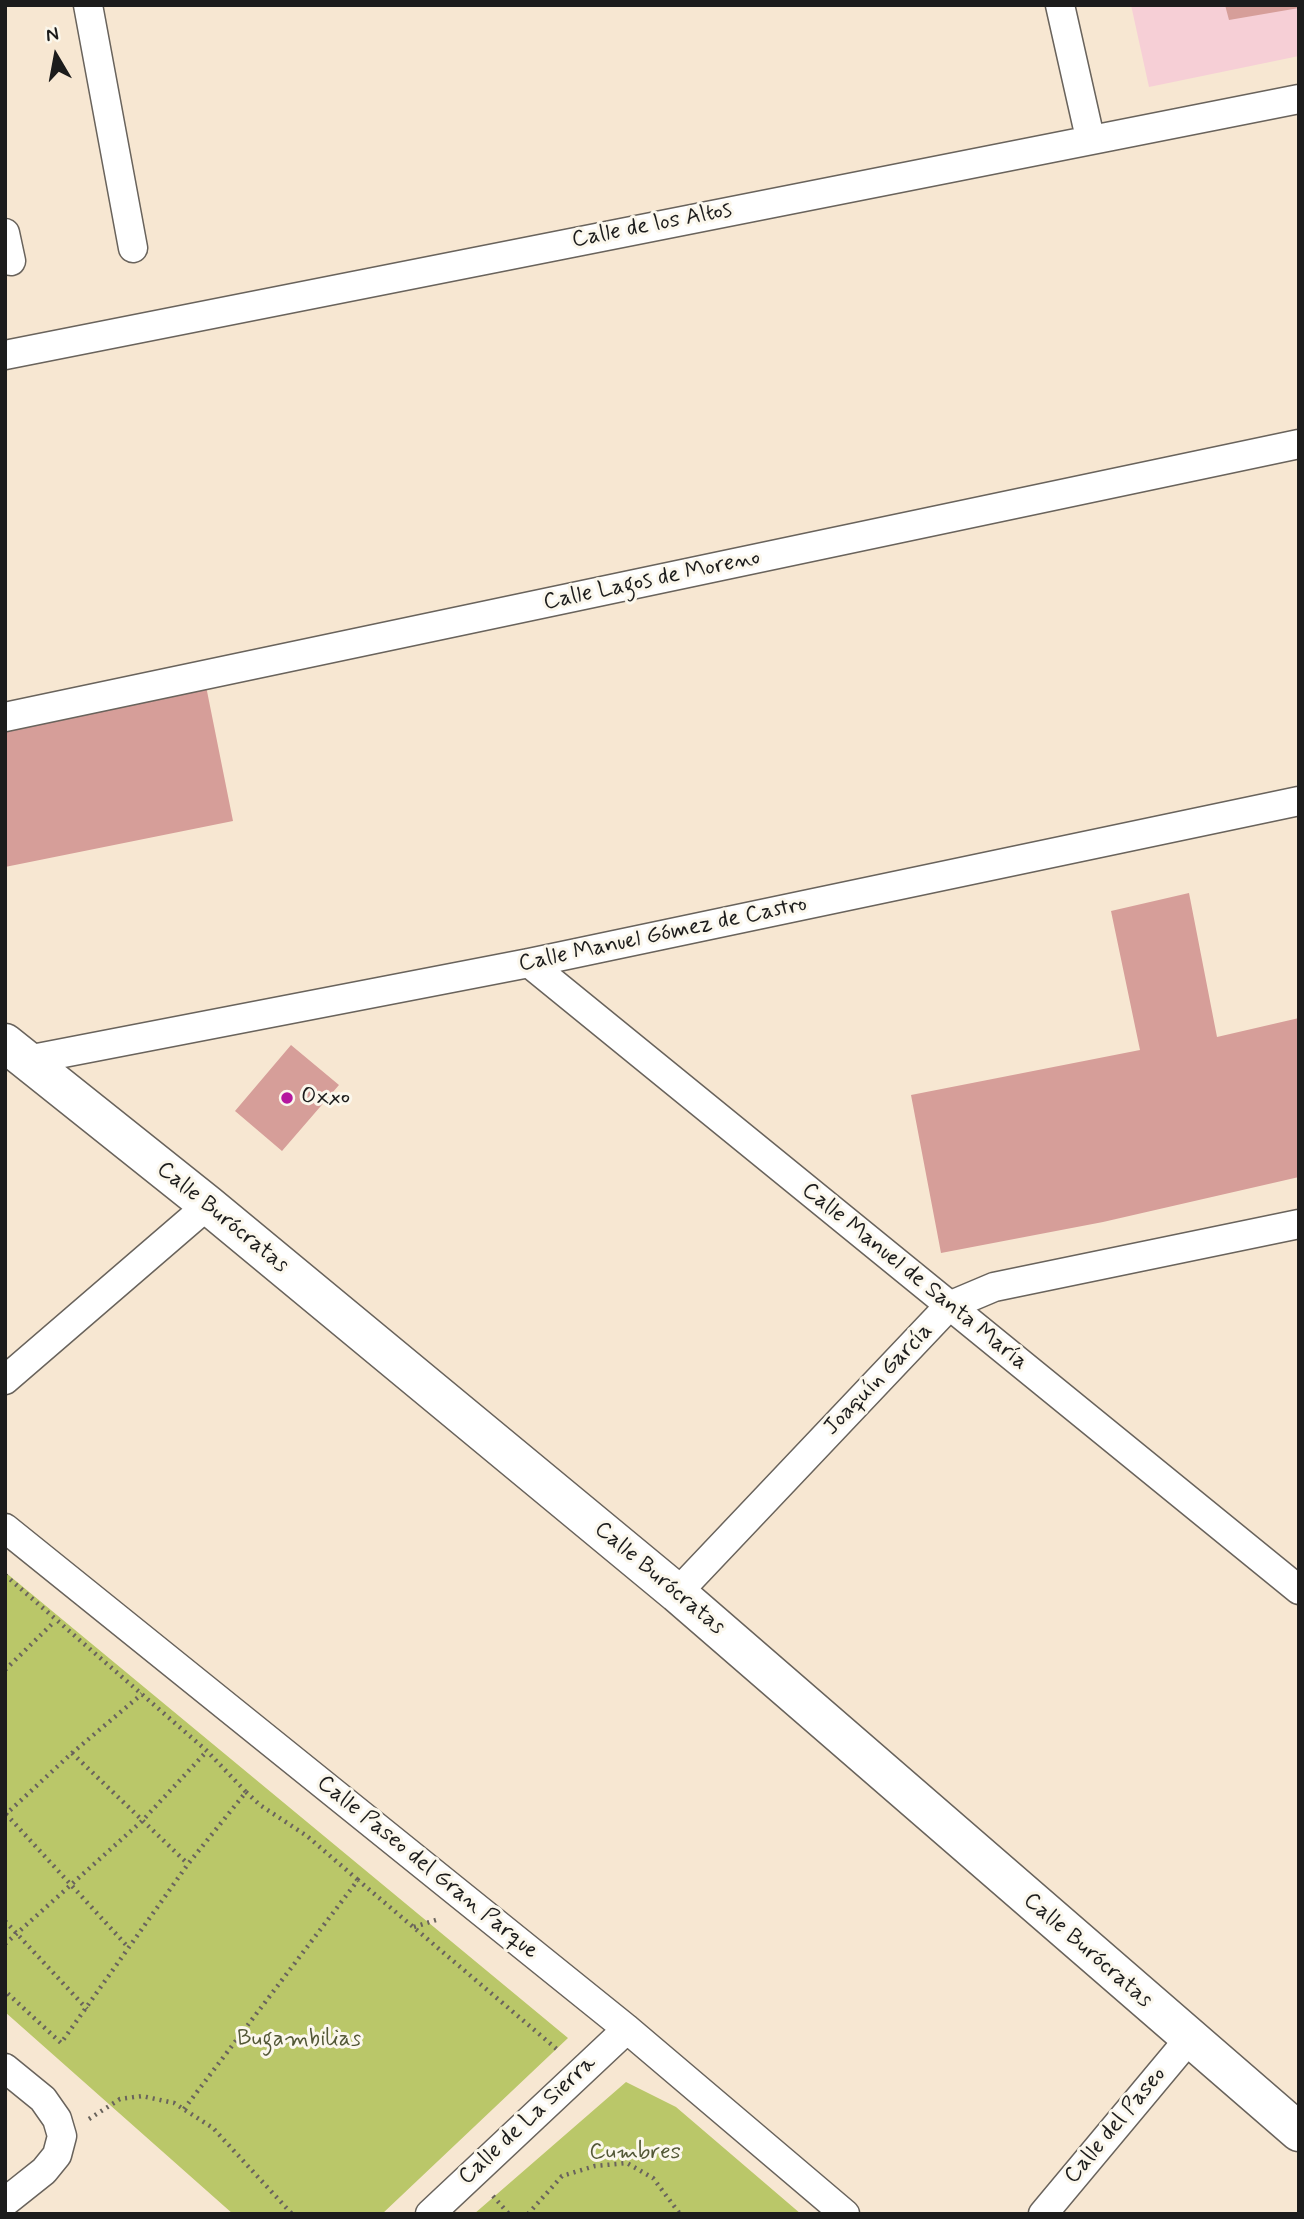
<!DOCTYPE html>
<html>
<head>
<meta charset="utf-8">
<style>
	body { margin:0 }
	#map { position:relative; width:1304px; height:2219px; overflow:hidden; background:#f7e7d2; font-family:Mynerve,sans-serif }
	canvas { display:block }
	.frame { position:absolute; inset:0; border:7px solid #1c1c1c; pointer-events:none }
	.north { position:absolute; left:21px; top:21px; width:70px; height:70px; -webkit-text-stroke:5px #fbf7ec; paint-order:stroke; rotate:350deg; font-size:19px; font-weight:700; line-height:28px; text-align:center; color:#1c1c1c }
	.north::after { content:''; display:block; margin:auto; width:24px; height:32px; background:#1c1c1c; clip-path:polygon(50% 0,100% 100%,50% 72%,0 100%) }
</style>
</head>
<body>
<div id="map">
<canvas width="1304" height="2219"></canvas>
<div class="frame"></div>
<div class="north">N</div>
</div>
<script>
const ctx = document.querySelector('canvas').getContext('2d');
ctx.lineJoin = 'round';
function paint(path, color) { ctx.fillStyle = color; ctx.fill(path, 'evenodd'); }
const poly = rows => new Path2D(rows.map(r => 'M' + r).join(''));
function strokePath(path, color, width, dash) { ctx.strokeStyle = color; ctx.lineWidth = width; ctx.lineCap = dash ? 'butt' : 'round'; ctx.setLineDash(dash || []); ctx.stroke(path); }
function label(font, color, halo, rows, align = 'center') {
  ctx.font = font + ' Mynerve,sans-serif'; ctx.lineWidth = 6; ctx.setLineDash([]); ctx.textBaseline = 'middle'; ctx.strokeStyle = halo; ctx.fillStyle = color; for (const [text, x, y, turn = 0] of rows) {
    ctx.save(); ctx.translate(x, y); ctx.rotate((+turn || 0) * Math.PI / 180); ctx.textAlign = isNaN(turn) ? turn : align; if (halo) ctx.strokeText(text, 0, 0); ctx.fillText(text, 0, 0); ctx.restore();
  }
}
const built = poly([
	[1131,5,1299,5,1299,56,1149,87]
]);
const green = poly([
	[5,1572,568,2038,382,2214,233,2214,5,2012],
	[626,2082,676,2107,801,2214,474,2214]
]);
const building = poly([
	[1225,5,1299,5,1299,8,1229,20],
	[204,676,233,821,5,867,5,718],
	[1189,893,1217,1037,1299,1018,1299,1177,1103,1222,941,1253,911,1095,1140,1050,1111,911],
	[291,1045,339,1085,282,1151,235,1111]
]);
const path = poly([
	[5,1575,207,1751,246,1792,188,1864,61,2043,5,1991],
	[5,1670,55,1621],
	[72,1753,188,1864],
	[246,1792,260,1805,307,1836,358,1880],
	[6,1814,128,1947],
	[5,1815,72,1753,142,1694],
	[5,1921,87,2009],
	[414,1927,439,1919],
	[5,1944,142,1821,207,1751],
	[184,2109,358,1880,559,2051],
	[89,2119,120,2099,142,2096,174,2103,213,2128,292,2214],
	[493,2196,509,2214],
	[528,2214,562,2176,595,2166,627,2163,653,2178,680,2214]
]);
const street = poly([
	[88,5,133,248],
	[1060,5,1090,138],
	[5,233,11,261],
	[5,355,1299,99],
	[5,717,1299,444],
	[529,963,1299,1590],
	[27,1060,529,963,1299,801],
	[5,1380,208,1205],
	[5,1528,627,2029,845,2214],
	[677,1593,949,1306,994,1287,1299,1224],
	[5,2068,43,2099,57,2119,62,2136,57,2155,44,2171,5,2202],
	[430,2214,627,2029],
	[1043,2214,1189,2039]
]);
const secondary = poly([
	[5,1043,208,1205,677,1593,1299,2132]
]);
const markers = [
	[287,1098,7,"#b5179e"]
];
const streetNames = [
	["Calle de los Altos",652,226,-11],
	["Calle Lagos de Moreno",652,581,-12],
	["Calle Manuel Gómez de Castro",663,935,-12],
	["Calle Burócratas",222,1218,39],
	["Calle Manuel de Santa María",914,1277,39],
	["Joaquín García",879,1380,-46],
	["Calle Burócratas",659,1579,40],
	["Calle Paseo del Gran Parque",427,1868,39],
	["Calle Burócratas",1087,1951,41],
	["Calle de La Sierra",528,2121,-43],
	["Calle del Paseo",1116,2126,-50]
];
const poiNames = [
	["Oxxo",301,1098]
];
const parkNames = [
	["Bugambilias",299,2040],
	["Cumbres",635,2153]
];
paint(built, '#f6cfd6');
paint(green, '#bac769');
paint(building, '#d69e99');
strokePath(street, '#69635c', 31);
strokePath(secondary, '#69635c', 41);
strokePath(path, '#69635c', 4.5, [2, 5]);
strokePath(street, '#fff', 28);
strokePath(secondary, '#fff', 38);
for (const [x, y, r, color] of markers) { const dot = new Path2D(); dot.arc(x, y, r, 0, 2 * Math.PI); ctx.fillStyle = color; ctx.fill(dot); strokePath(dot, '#fbf7ec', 2.5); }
label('23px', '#1c1c1c', '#fbf7ec', streetNames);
label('23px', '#1c1c1c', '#fbf7ec', poiNames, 'left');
label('23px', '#535837', '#fbf7ec', parkNames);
</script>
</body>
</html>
